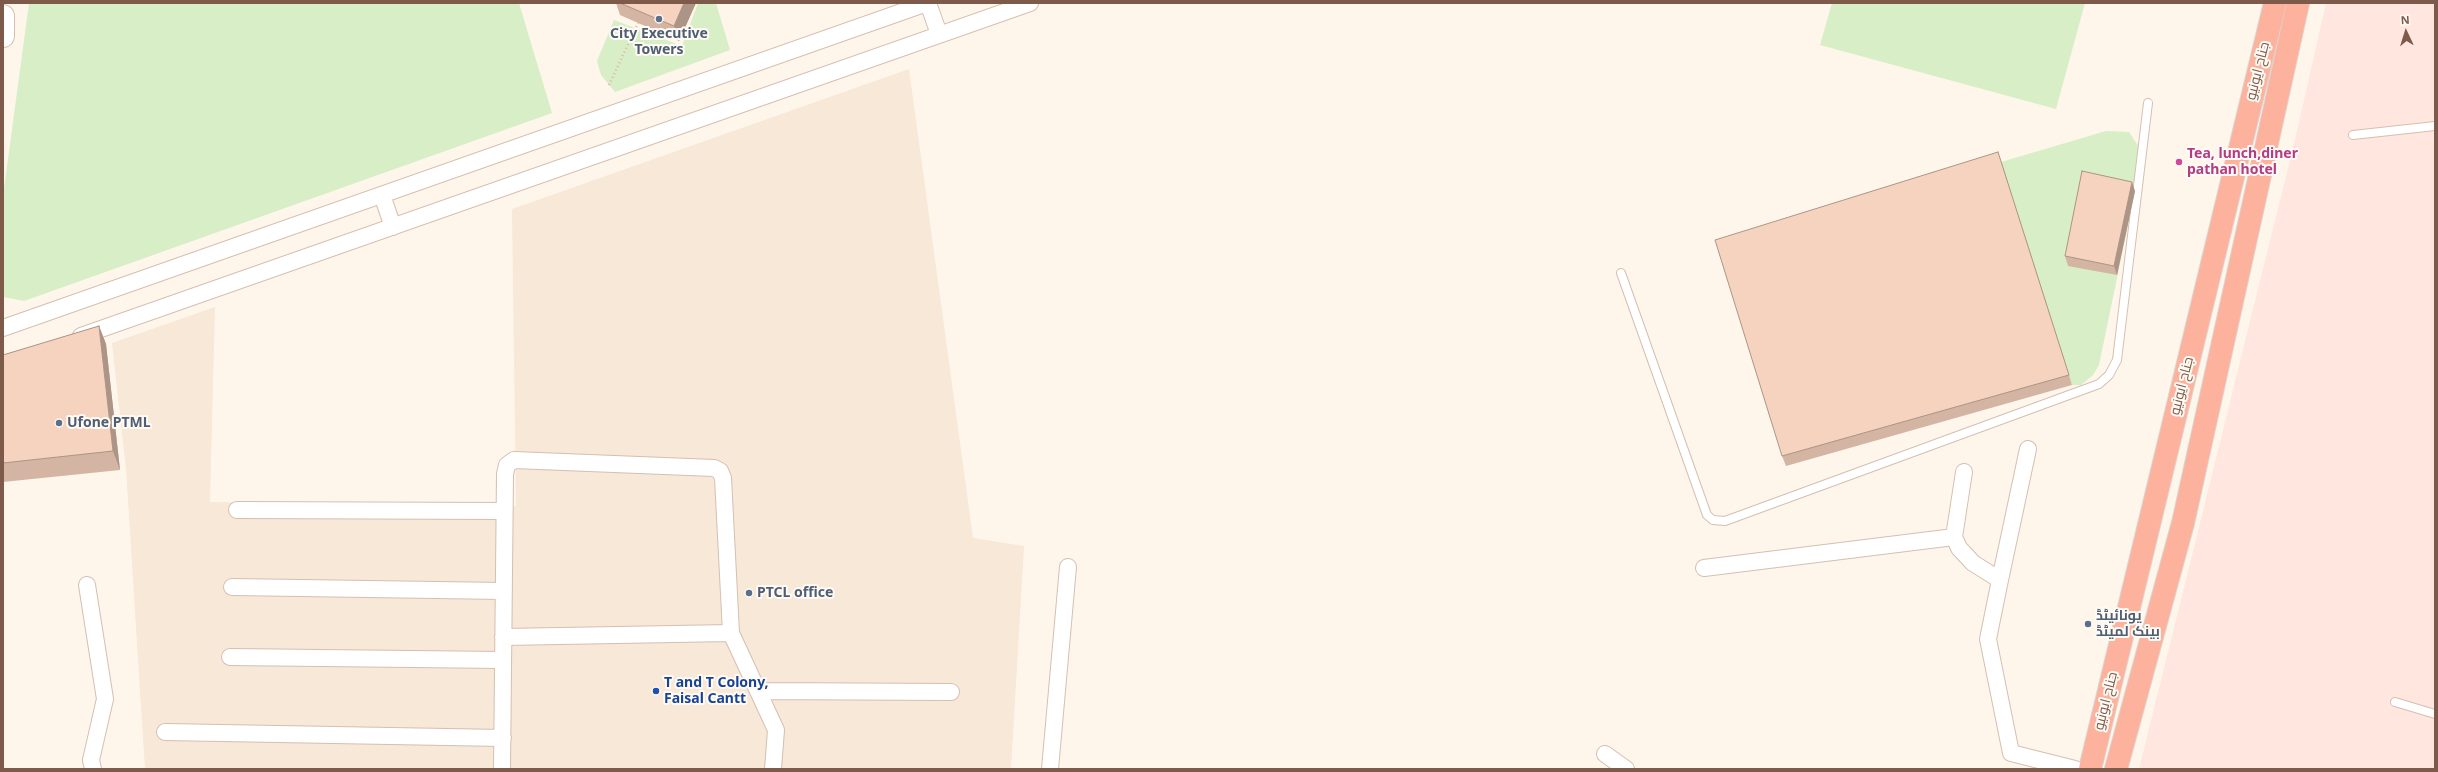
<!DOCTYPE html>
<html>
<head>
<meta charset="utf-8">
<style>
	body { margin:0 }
	#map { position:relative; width:2438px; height:772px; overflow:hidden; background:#fef6ea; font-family:"Noto Sans",sans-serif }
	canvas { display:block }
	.frame { position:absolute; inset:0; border:4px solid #7d5a4a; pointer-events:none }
	.north { position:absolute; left:2386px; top:12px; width:40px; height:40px; -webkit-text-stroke:3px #fffaf3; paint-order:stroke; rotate:356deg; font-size:11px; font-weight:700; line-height:16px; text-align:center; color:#7d5a4a }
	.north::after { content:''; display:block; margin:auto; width:14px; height:18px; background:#7d5a4a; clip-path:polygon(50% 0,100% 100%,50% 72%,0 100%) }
</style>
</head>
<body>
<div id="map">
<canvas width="2438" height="772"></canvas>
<div class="frame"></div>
<div class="north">N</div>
</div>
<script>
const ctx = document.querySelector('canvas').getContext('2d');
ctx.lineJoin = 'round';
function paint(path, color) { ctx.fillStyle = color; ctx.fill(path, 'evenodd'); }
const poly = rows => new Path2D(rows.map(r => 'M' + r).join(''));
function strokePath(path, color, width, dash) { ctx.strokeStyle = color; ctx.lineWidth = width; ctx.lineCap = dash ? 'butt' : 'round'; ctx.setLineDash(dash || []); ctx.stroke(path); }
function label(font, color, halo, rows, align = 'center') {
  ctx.font = font + ' "Noto Sans",Cairo,sans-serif'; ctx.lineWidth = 4; ctx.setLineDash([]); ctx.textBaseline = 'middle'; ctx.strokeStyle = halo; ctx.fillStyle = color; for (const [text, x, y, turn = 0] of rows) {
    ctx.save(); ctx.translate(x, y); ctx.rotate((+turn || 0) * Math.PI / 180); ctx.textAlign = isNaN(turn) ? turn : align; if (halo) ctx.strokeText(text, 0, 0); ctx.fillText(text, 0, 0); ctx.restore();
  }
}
const residential = poly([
	[909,69,973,538,1024,546,1011,769,145,769,126,469,112,343,215,307,210,502,516,506,512,209]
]);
const commercial = poly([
	[2326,3,2435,3,2435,769,2139,769,2294,144]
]);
const green = poly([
	[29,3,519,3,552,113,24,301,3,297,3,196],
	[698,3,716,3,730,50,615,92,601,75,597,61,614,20,682,46],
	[1832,3,2085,3,2056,109,1820,45],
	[2106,131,2129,132,2143,153,2099,365,2093,375,2081,385,2072,385,2001,162]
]);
const path = poly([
	[609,85,638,23]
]);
const lane = poly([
	[2353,135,2435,126],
	[1621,273,1707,515,1713,520,1725,521,2099,384,2109,375,2117,360,2148,103],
	[2395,702,2435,714]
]);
const street = poly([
	[928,3,939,34],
	[382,195,393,227],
	[3,328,927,3],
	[81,336,1030,3],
	[237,510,504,511],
	[1954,537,1964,472],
	[1704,568,1954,537,1959,548,1973,563,2000,580,1988,639,2011,753,2075,769],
	[2000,580,2028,449],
	[87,585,105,699,91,760,93,769],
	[232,587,504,591],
	[503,637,731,633],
	[230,657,503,660],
	[760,691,951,692],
	[165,732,503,738],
	[1605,754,1626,769],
	[502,769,505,474,507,465,514,460,714,468,720,471,723,478,731,633,776,730,773,769],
	[1050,769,1068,567]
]);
const secondary = poly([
	[3,16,3,36]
]);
const highway = poly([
	[2090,769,2275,3],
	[2116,769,2183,523,2298,3]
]);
const wall = poly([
	[616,3,696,3,679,41,620,15],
	[2001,162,2072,385,1786,466,1782,456],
	[2135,191,2117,275,2068,266,2065,256],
	[99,326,106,344,120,470,3,482,3,355]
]);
const shadedWall = poly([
	[684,3,696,3,679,41,674,26],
	[1998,152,2001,162,2072,385,2069,375],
	[2132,182,2135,191,2117,275,2114,266],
	[99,326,106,344,120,470,113,451]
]);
const building = poly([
	[620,3,684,3,674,26,620,3],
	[1998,152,2069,375,1782,456,1715,240,1998,152],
	[2082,171,2132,182,2114,266,2065,256,2082,171],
	[99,326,113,451,3,463,3,355,99,326]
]);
const markers = [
	[659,19,4,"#5c6f8a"],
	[2179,162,4,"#d1479c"],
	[59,423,4,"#5c6f8a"],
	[749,593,4,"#5c6f8a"],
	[2088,624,4,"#5c6f8a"],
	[656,691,4,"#1a4fb4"]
];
const serviceNames = [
	["City Executive",659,34,"center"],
	["Towers",659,50,"center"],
	["Ufone PTML",67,423],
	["PTCL office",757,593],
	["یونائیٹڈ",2096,616],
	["بینک لمیٹڈ",2096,632]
];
const streetNames = [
	["جناح ایونیو",2258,71,-76],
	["جناح ایونیو",2182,386,-76],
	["جناح ایونیو",2106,701,-76]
];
const hotelNames = [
	["Tea, lunch,diner",2187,154],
	["pathan hotel",2187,170]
];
const transitNames = [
	["T and T Colony,",664,683],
	["Faisal Cantt",664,699]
];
paint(residential, '#f7e8d8');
paint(commercial, '#ffe6de');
paint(green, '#d8eec6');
strokePath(lane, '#d5bfb1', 10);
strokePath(street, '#d5bfb1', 18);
strokePath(secondary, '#d8bfad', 24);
strokePath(highway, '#ddd4d0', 24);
strokePath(path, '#ddb6a1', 2.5, [1, 3]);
strokePath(lane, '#fff', 8);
strokePath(street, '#fff', 16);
strokePath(secondary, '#fff', 22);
strokePath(highway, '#fdb29d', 22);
paint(wall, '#d4b5a4');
paint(shadedWall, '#ac9486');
paint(building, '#f6d3bf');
strokePath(building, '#ac9486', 1);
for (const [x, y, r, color] of markers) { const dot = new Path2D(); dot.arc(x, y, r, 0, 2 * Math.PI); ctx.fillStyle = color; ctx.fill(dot); strokePath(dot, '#fffaf3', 1.5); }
label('bold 14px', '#4e5e75', '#fffaf3', serviceNames, 'left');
label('14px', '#7d5a4a', '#fffaf3', streetNames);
label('bold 14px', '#b23c85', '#fffaf3', hotelNames, 'left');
label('bold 14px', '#164399', '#fffaf3', transitNames, 'left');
</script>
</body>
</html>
